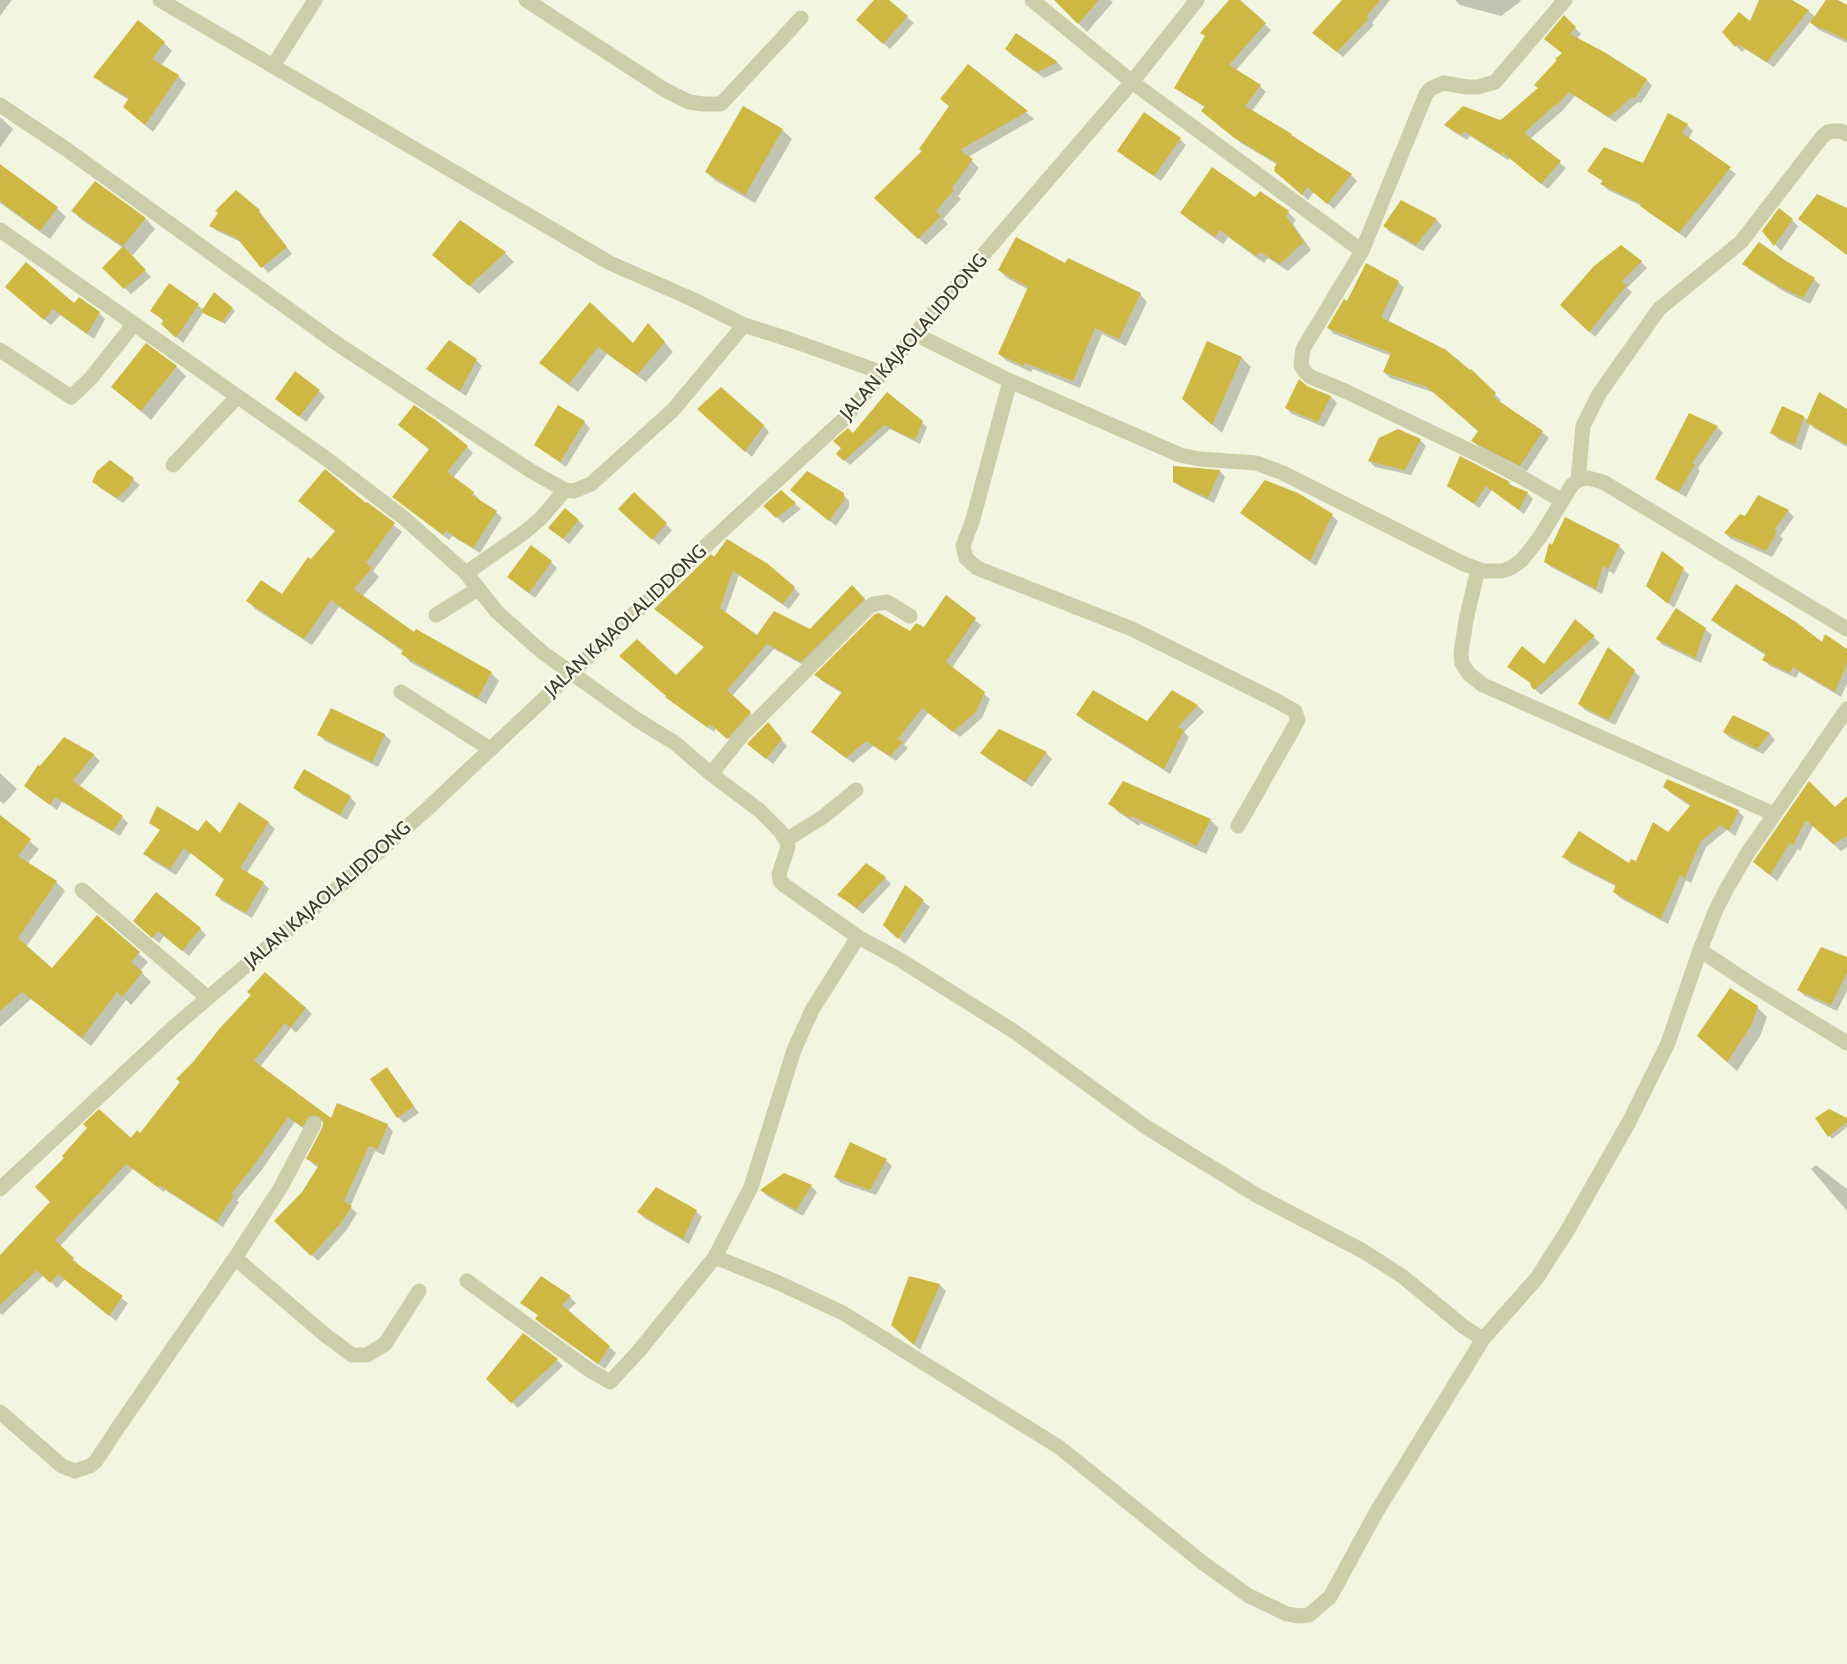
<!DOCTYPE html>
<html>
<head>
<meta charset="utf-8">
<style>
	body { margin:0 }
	canvas { display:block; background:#f2f5df }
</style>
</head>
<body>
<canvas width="1847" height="1664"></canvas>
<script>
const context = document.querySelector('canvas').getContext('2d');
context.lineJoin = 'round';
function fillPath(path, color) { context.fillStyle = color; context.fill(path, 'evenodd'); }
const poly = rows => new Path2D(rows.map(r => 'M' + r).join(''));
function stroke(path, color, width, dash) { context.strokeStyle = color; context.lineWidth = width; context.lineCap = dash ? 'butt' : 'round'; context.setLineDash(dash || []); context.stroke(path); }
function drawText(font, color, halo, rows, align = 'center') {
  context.font = font + ' Cabin,sans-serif'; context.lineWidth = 5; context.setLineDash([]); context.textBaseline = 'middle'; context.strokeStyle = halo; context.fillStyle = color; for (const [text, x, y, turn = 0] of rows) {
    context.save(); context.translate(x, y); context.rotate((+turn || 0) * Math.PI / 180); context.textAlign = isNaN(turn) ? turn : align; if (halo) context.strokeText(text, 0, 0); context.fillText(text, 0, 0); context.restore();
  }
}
const shadow = poly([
	[0,0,12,0,0,16],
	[875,0,887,0,914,23,890,49,864,26],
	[1055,0,1110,0,1113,2,1087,32],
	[1230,0,1238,0,1271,30,1236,70,1260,86,1266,92,1252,111,1291,135,1296,140,1351,175,1357,181,1334,209,1314,192,1308,200,1282,177,1278,165,1241,143,1209,117,1206,108,1182,93,1175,87],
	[1346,0,1390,0,1372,23,1374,25,1343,57,1314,33],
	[1455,0,1520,0,1521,1,1501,16,1460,5],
	[1760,0,1789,0,1809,11,1815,17,1828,0,1836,0,1847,7,1847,43,1819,30,1810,22,1774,67,1745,49,1742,52,1736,46,1751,23],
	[1564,17,1581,34,1577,39,1604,53,1647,80,1652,86,1641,103,1638,102,1615,122,1575,96,1563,110,1530,139,1566,168,1548,189,1510,158,1508,160,1470,136,1467,140,1451,130,1445,125,1500,121,1540,89,1563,54,1545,39],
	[1016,35,1058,63,1063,69,1044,78,1012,55,1006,49],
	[164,43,172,51,161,66,178,76,186,84,153,132,133,115,129,100,103,84,95,76],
	[969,65,1034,119,968,157,979,168,958,196,961,199,943,219,948,224,926,245,883,205,923,151,950,107],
	[0,117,13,129,0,148],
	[1687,125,1693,131,1688,139,1736,174,1686,238,1648,212,1642,206,1608,190,1602,184,1604,182,1589,171,1644,164],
	[782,130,792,139,755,203,716,181,706,172],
	[1180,139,1186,145,1161,181,1125,157,1119,151],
	[0,166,57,208,66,217,50,239,0,203],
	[95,183,146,219,155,229,133,255,128,253,151,277,131,294,104,268,123,248,82,220,73,211],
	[1260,193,1288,212,1296,220,1293,224,1311,250,1288,271,1268,258,1264,263,1228,237,1223,244,1189,220,1182,213,1255,199],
	[1402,202,1437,220,1442,226,1423,251,1390,232,1384,226],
	[1847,210,1847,255,1800,219],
	[259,211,292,254,268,273,243,243,217,231,211,226],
	[1792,220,1798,226,1781,251,1764,231],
	[505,253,514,262,479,294,434,255],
	[1641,262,1647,268,1627,288,1632,292,1595,337,1562,305],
	[1785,262,1814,279,1820,285,1810,304,1785,292,1750,270,1744,264],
	[1066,265,1140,294,1147,302,1126,346,1102,334,1080,388,1033,369,1031,372,1007,361,999,354,1029,290,1007,278,999,270],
	[1398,282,1404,288,1388,322,1471,372,1471,371,1501,400,1499,402,1542,432,1549,438,1527,471,1479,447,1473,441,1480,432,1435,393,1390,378,1384,372,1391,356,1334,334,1328,328,1347,303],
	[169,285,204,310,215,294,235,311,225,324,203,313,183,343,163,324,165,322,151,311],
	[13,293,75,304,99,313,105,319,94,339,60,315,51,325],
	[590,304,633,345,657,333,673,352,646,382,607,354,578,392,549,371,541,363],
	[1207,343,1242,358,1251,367,1222,433,1193,408],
	[146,345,177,367,186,376,151,420,112,387],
	[476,360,482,366,466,396,434,375,428,369],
	[1307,387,1331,397,1337,403,1324,427,1292,414,1286,408],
	[319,391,325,397,306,422,276,399],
	[887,394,927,427,920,444,890,429,850,465,838,454],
	[1847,410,1847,447,1814,428,1810,424,1801,450,1778,439,1771,433,1804,417,1808,421],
	[705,415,763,425,769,432,752,457],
	[584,422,590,428,566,467,535,445],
	[1717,427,1723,433,1698,468,1700,471,1686,497,1663,484,1657,478],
	[406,430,467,447,473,453,453,478,473,493,479,499,478,500,496,512,502,518,480,553,452,536,449,540,394,497,430,450],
	[1420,440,1426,446,1411,475,1375,467,1369,461],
	[110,461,140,485,123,503,100,488,94,482],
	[1174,467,1220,471,1225,477,1214,503,1181,487,1174,481],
	[1509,483,1515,488,1528,494,1533,499,1524,514,1492,490,1479,508,1448,485],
	[634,494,672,530,659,545,626,515],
	[843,494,849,501,849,507,836,526,798,496],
	[367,503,402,532,373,571,379,577,362,597,414,634,491,673,499,681,486,704,410,662,403,654,404,652,339,607,312,645,255,609,248,601,282,596,312,561],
	[795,504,801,509,783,523,771,512],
	[1788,511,1794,517,1780,536,1783,539,1772,557,1731,539,1725,533,1746,518],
	[1241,512,1332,515,1338,521,1316,566,1247,518],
	[578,520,584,526,569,544,550,528],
	[1619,546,1625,552,1614,574,1609,571,1602,594,1551,567,1545,561,1553,547],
	[711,556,794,588,800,594,789,609,739,575,725,614,757,637,811,631,852,587,870,605,807,667,774,649,732,696,756,719,734,743,716,728,714,732,667,697,677,677,705,648,655,609],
	[551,562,557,568,535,598,515,583],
	[1683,569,1689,575,1674,608,1652,589],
	[946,597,981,625,952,668,990,699,982,718,960,737,928,713,904,745,908,748,896,761,873,746,853,763,819,738,843,694,822,681,816,675,910,633,924,629],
	[1713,620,1847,650,1847,683,1841,697,1799,672,1796,678,1770,666,1764,660,1767,656,1719,626],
	[1576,621,1600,643,1541,695,1531,685,1532,684,1509,667,1544,666],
	[1705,629,1712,635,1701,663,1663,645,1657,639],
	[1634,671,1640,677,1615,725,1585,710,1579,704],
	[1172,691,1198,706,1204,712,1184,732,1189,737,1170,774,1084,721,1078,715,1147,723],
	[331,709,385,735,391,741,378,767,325,741,319,735],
	[1733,717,1770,734,1775,740,1763,754,1730,738,1724,732],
	[768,724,787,746,773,764,748,744],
	[999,731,1046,753,1052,759,1032,787,988,759,982,753],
	[65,739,94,755,100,761,79,787,122,817,128,823,120,836,62,802,57,810,32,792,40,768],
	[0,773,17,789,4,804,0,801],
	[1809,783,1835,808,1847,809,1847,847,1841,851,1813,826,1800,851,1798,849,1777,881,1762,869],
	[1664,787,1738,811,1744,817,1735,836,1727,830,1706,847,1691,883,1686,880,1668,924,1620,898,1614,892,1617,887,1570,863,1564,857,1629,864,1636,863,1668,834,1691,807,1671,793],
	[295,788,350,797,356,803,347,820,301,794],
	[1110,803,1210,820,1219,828,1206,854,1140,823,1139,826,1118,812],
	[240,804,269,823,275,829,246,874,263,883,269,889,252,918,222,901,216,895,225,880,191,853,176,875,151,860,145,854,161,831,151,823,220,835],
	[4,820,39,849,28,863,56,882,65,891,26,947,52,969,97,917,148,962,140,971,151,982,131,1005,126,1000,91,1046,31,999,0,1027,0,825],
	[885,878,891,884,863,914,839,895],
	[905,887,930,907,905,944,885,925],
	[140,927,200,929,206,935,189,956,164,936,159,943],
	[1847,959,1847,991,1837,1011,1805,996,1799,990],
	[1757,1007,1767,1017,1760,1036,1737,1071,1698,1036],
	[306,1008,312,1014,296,1033,291,1028,260,1067,331,1120,387,1125,393,1131,384,1155,375,1151,350,1207,357,1213,346,1231,318,1261,276,1221,302,1193,319,1168,314,1165,308,1159,323,1129,324,1121,316,1122,308,1132,295,1122,261,1171,237,1200,239,1202,223,1227,165,1190,164,1192,133,1169,60,1246,79,1265,78,1266,128,1303,116,1321,65,1279,57,1288,44,1275,2,1315,0,1313,0,1257,131,1140,140,1134,181,1082],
	[387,1069,419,1113,404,1123,398,1117],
	[1817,1118,1847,1119,1847,1127,1832,1139],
	[886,1160,892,1166,876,1195,841,1183,835,1177],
	[1816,1165,1847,1189,1847,1211,1811,1169],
	[811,1186,817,1192,803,1216,767,1196,762,1191],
	[696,1211,702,1217,689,1244,644,1218,638,1212],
	[910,1277,940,1285,946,1291,920,1350,899,1331],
	[570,1297,576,1303,568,1311,616,1353,605,1369,543,1325,537,1319,539,1316,522,1303],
	[557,1360,563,1366,518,1408,488,1379]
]);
const building = poly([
	[874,0,889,0,908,16,883,44,856,20],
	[1054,0,1099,0,1078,24],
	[1229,0,1240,0,1266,23,1229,65,1261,85,1245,106,1292,134,1291,135,1352,174,1327,204,1307,187,1302,195,1274,171,1275,169,1274,168,1277,163,1233,137,1201,111,1205,106,1174,88,1205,36,1200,33],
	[1342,0,1380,0,1366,17,1369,18,1337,52,1312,33],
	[1759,0,1792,0,1809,10,1767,62,1738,44,1735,47,1722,32,1739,12,1750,21],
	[1826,0,1838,0,1847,5,1847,40,1810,23],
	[1564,15,1576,27,1570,34,1604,52,1647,79,1635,98,1632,97,1609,117,1569,92,1557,105,1556,104,1524,133,1561,161,1541,184,1503,153,1502,155,1464,131,1461,135,1444,125,1463,106,1500,120,1502,119,1538,88,1534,85,1557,60,1555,59,1562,53,1544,39],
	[138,20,165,42,152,59,179,75,145,125,123,107,129,98,93,77],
	[1016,33,1058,62,1037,72,1005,49],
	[968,64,1028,111,960,150,973,159,952,188,954,190,936,211,941,216,918,239,874,198,922,151,919,149,949,106,940,99],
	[743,106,783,129,745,195,705,172],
	[1144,112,1181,138,1154,176,1117,151],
	[1668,113,1688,124,1682,133,1731,167,1679,233,1640,206,1642,204,1600,184,1603,181,1587,171,1604,147,1643,163],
	[0,164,58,207,40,231,0,201],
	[1212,167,1255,197,1260,191,1289,211,1286,216,1304,242,1280,264,1260,252,1256,256,1220,230,1215,237,1180,213],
	[95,181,146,218,123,246,71,211],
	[236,190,260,210,259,212,287,247,261,268,237,238,209,226,218,213,215,211],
	[1817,194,1847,208,1847,255,1798,219],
	[1401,200,1437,219,1416,245,1383,226],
	[1779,208,1793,219,1774,246,1762,231],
	[460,220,506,252,469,286,432,255],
	[1016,237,1065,263,1068,258,1141,293,1119,339,1095,328,1073,381,1025,363,1024,366,998,354,1028,287,998,270],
	[1759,242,1786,261,1815,278,1803,298,1778,286,1742,264],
	[1621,245,1642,261,1621,282,1627,285,1589,332,1560,305,1594,266],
	[123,246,146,270,124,289,102,268],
	[26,262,74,303,79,297,100,312,87,334,53,309,44,320,5,287],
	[1366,263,1399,281,1381,317,1446,350,1470,370,1471,369,1496,393,1493,397,1543,431,1520,466,1471,441,1478,431,1427,387,1383,372,1391,353,1327,328,1344,299,1347,301],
	[169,283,199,304,176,338,161,324,164,320,150,311],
	[214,292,233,308,222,322,201,312],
	[590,302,633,343,648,323,665,342,637,375,598,347,569,384,539,363],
	[449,340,477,359,460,391,426,369],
	[1207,341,1242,357,1212,425,1182,399],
	[146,343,177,366,141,411,111,387],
	[295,371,320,390,299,417,275,399],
	[1299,379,1307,386,1331,396,1318,422,1285,408],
	[721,387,764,425,745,452,697,409],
	[887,392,923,421,915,440,884,425,844,461,836,454,841,448,833,441,848,428,853,433],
	[1819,392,1847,409,1847,445,1806,422],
	[414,405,437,421,468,446,447,472,474,492,472,495,497,511,473,548,446,531,443,535,392,497,429,449,398,425],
	[558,405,585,421,560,462,534,445],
	[1782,406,1804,416,1795,445,1770,433],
	[1689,413,1718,426,1692,463,1695,464,1679,492,1655,479],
	[1398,429,1421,439,1405,470,1368,461,1379,438],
	[1460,456,1510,482,1508,484,1528,492,1519,510,1486,486,1474,504,1447,486],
	[110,460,134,478,129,487,117,498,92,482,97,471],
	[1173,466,1198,468,1220,470,1208,498,1173,482],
	[325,469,366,503,367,502,395,523,366,563,372,568,354,589,414,632,416,629,492,672,478,698,401,654,403,650,331,600,304,639,246,601,261,580,282,594,308,557,311,559,335,531,298,501],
	[807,471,844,493,844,500,829,521,790,490],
	[1265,480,1298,493,1333,514,1310,561,1240,513],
	[781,490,796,503,776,518,763,506],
	[634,492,667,523,652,540,618,509],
	[1758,495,1789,510,1774,530,1777,532,1766,551,1724,533,1740,514,1745,516],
	[565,508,579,520,563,539,548,528],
	[1565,517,1620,545,1608,569,1603,566,1596,589,1544,562,1549,543,1552,545],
	[727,539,768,564,795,587,783,604,733,571,720,608,757,635,774,611,810,629,852,585,865,599,801,662,767,644,727,690,751,712,727,739,710,724,708,728,665,697,666,696,619,656,637,639,676,675,704,647,654,609,711,554,714,557],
	[531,545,552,561,529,593,507,577],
	[1662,551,1684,568,1668,604,1646,586],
	[1736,584,1796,622,1822,642,1825,634,1847,649,1847,663,1835,692,1793,667,1790,673,1762,660,1766,654,1711,620],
	[946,595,976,618,946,662,985,692,976,712,953,732,922,708,898,739,903,742,890,756,866,741,846,758,811,732,842,692,814,675,875,614,879,613,910,631,916,623,924,627],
	[1676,608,1706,628,1695,658,1656,639],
	[1575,619,1595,636,1534,690,1530,685,1531,683,1507,667,1522,646,1544,664],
	[1608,647,1635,670,1609,720,1578,704],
	[1093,690,1147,721,1172,690,1198,705,1178,727,1184,730,1164,769,1076,715],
	[331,708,385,734,372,762,317,735],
	[1733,715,1770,733,1757,749,1723,732],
	[768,722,782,739,766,759,747,744],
	[999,729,1047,752,1025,782,980,753],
	[64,737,94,754,73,781,123,816,113,831,55,797,50,805,24,786,38,765,40,766],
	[304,769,351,796,340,815,293,788],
	[1667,779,1739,810,1729,831,1721,825,1701,841,1685,878,1680,875,1661,919,1613,892,1616,885,1562,857,1579,831,1629,863,1631,859,1636,861,1653,822,1668,832,1691,805,1663,787],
	[1123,781,1211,819,1197,846,1132,816,1130,818,1108,804],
	[1809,781,1835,807,1847,796,1847,836,1833,844,1806,820,1793,845,1790,843,1770,875,1753,862],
	[239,802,269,822,240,868,264,882,246,913,215,895,224,879,184,848,170,869,143,854,160,830,149,823,157,806,198,831,206,820,220,833],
	[0,815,31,839,18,856,57,881,18,938,52,968,97,915,140,952,131,962,143,972,122,997,117,992,82,1038,22,992,0,1011],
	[866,863,886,877,857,908,837,895],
	[905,885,924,900,898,939,883,925],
	[156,892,201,928,182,951,158,931,152,938,133,921],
	[1821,947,1847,957,1847,973,1831,1005,1797,990],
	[265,972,306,1008,290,1028,285,1023,254,1061,331,1118,337,1103,388,1124,378,1149,369,1146,344,1201,352,1206,340,1224,311,1256,274,1221,302,1192,319,1165,306,1159,322,1128,323,1123,322,1119,318,1116,309,1116,302,1127,288,1117,255,1164,231,1194,234,1195,217,1222,159,1185,158,1187,126,1164,55,1240,74,1258,72,1260,123,1296,109,1316,58,1274,50,1283,37,1270,0,1305,0,1255,50,1202,35,1187,64,1158,62,1156,87,1128,83,1124,99,1109,131,1138,137,1130,140,1133,180,1082,176,1079,193,1062,220,1028,251,995,247,992],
	[1730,988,1758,1006,1751,1026,1727,1062,1697,1036],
	[387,1067,414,1106,397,1118,370,1079],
	[1829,1109,1847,1118,1847,1122,1828,1137,1815,1118],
	[850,1142,887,1159,870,1190,834,1177],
	[784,1173,812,1185,796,1210,760,1190],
	[656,1187,697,1210,683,1239,637,1212],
	[541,1276,571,1296,562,1305,610,1346,598,1364,535,1319,538,1315,520,1303],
	[909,1276,940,1284,914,1345,891,1325],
	[523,1333,558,1359,511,1403,486,1379]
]);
const minor = poly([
	[160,0,610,263,692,299,744,325,788,339,883,373],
	[526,0,665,90,689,102,703,104,721,104,801,18],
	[1032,0,1132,82,1362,251],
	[1565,0,1495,82,1478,87,1467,87,1443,83,1430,89,1426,94,1362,251,1303,349,1301,365,1306,373,1311,377,1345,391,1483,457,1523,478,1562,501,1572,485,1578,480,1588,478,1603,482,1847,629],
	[273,66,315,0],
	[0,105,66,149,336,343,531,471,565,490,574,491,591,484,673,410,744,325],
	[0,230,324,457,404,518,466,573,497,612,542,652,636,719,675,743,711,774,743,734,869,607,874,604,887,602,910,616],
	[915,334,1010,381,1180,455,1199,459,1256,463,1283,473,1464,564,1484,571,1502,571,1511,568,1522,560,1540,537,1562,501],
	[0,350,71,397,91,378,134,324],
	[1010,381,973,519,963,546,966,558,977,568,1132,629,1275,700,1295,711,1298,720,1238,826],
	[173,465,237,397],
	[1578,480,1583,426,1599,394,1659,309,1741,242,1822,137,1828,132,1835,131,1841,131,1847,134],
	[1478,569,1466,620,1461,653,1462,663,1469,674,1483,685,1774,814],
	[466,573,525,532,542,517,565,490],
	[436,615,478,589],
	[401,692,490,749],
	[711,774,759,810,780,831,786,840,788,847,779,874,780,881,784,885,858,937,897,958,1015,1032,1146,1127,1258,1196,1363,1251,1402,1276,1464,1327,1483,1339,1537,1278,1567,1231,1629,1122,1668,1043,1700,950,1715,912,1726,890,1747,854,1847,709],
	[786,840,823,817,856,790],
	[82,890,208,998],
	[1700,950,1754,986,1847,1043],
	[0,1189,175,1026,355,873,426,810,709,543,844,419,915,334,1132,82,1197,0],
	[715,1257,779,1283,843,1313,1059,1447,1203,1563,1249,1596,1287,1614,1299,1616,1309,1615,1330,1597,1377,1511,1483,1339],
	[235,1258,281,1187,314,1124],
	[467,1281,588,1369,610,1382,638,1352,715,1257,751,1187,794,1050,812,1010,858,937],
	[0,1412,62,1466,75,1471,90,1466,96,1461,119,1426,235,1258,324,1334,352,1355,367,1355,385,1344,419,1291]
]);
const streetNames = [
	["JALAN KAJAOLALIDDONG",914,337,-49],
	["JALAN KAJAOLALIDDONG",626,621,-43],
	["JALAN KAJAOLALIDDONG",328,895,-41]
];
fillPath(shadow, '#0003');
fillPath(building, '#ceb843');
stroke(minor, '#cccea9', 15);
drawText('19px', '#3b3929', '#f9fbec', streetNames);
</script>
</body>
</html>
